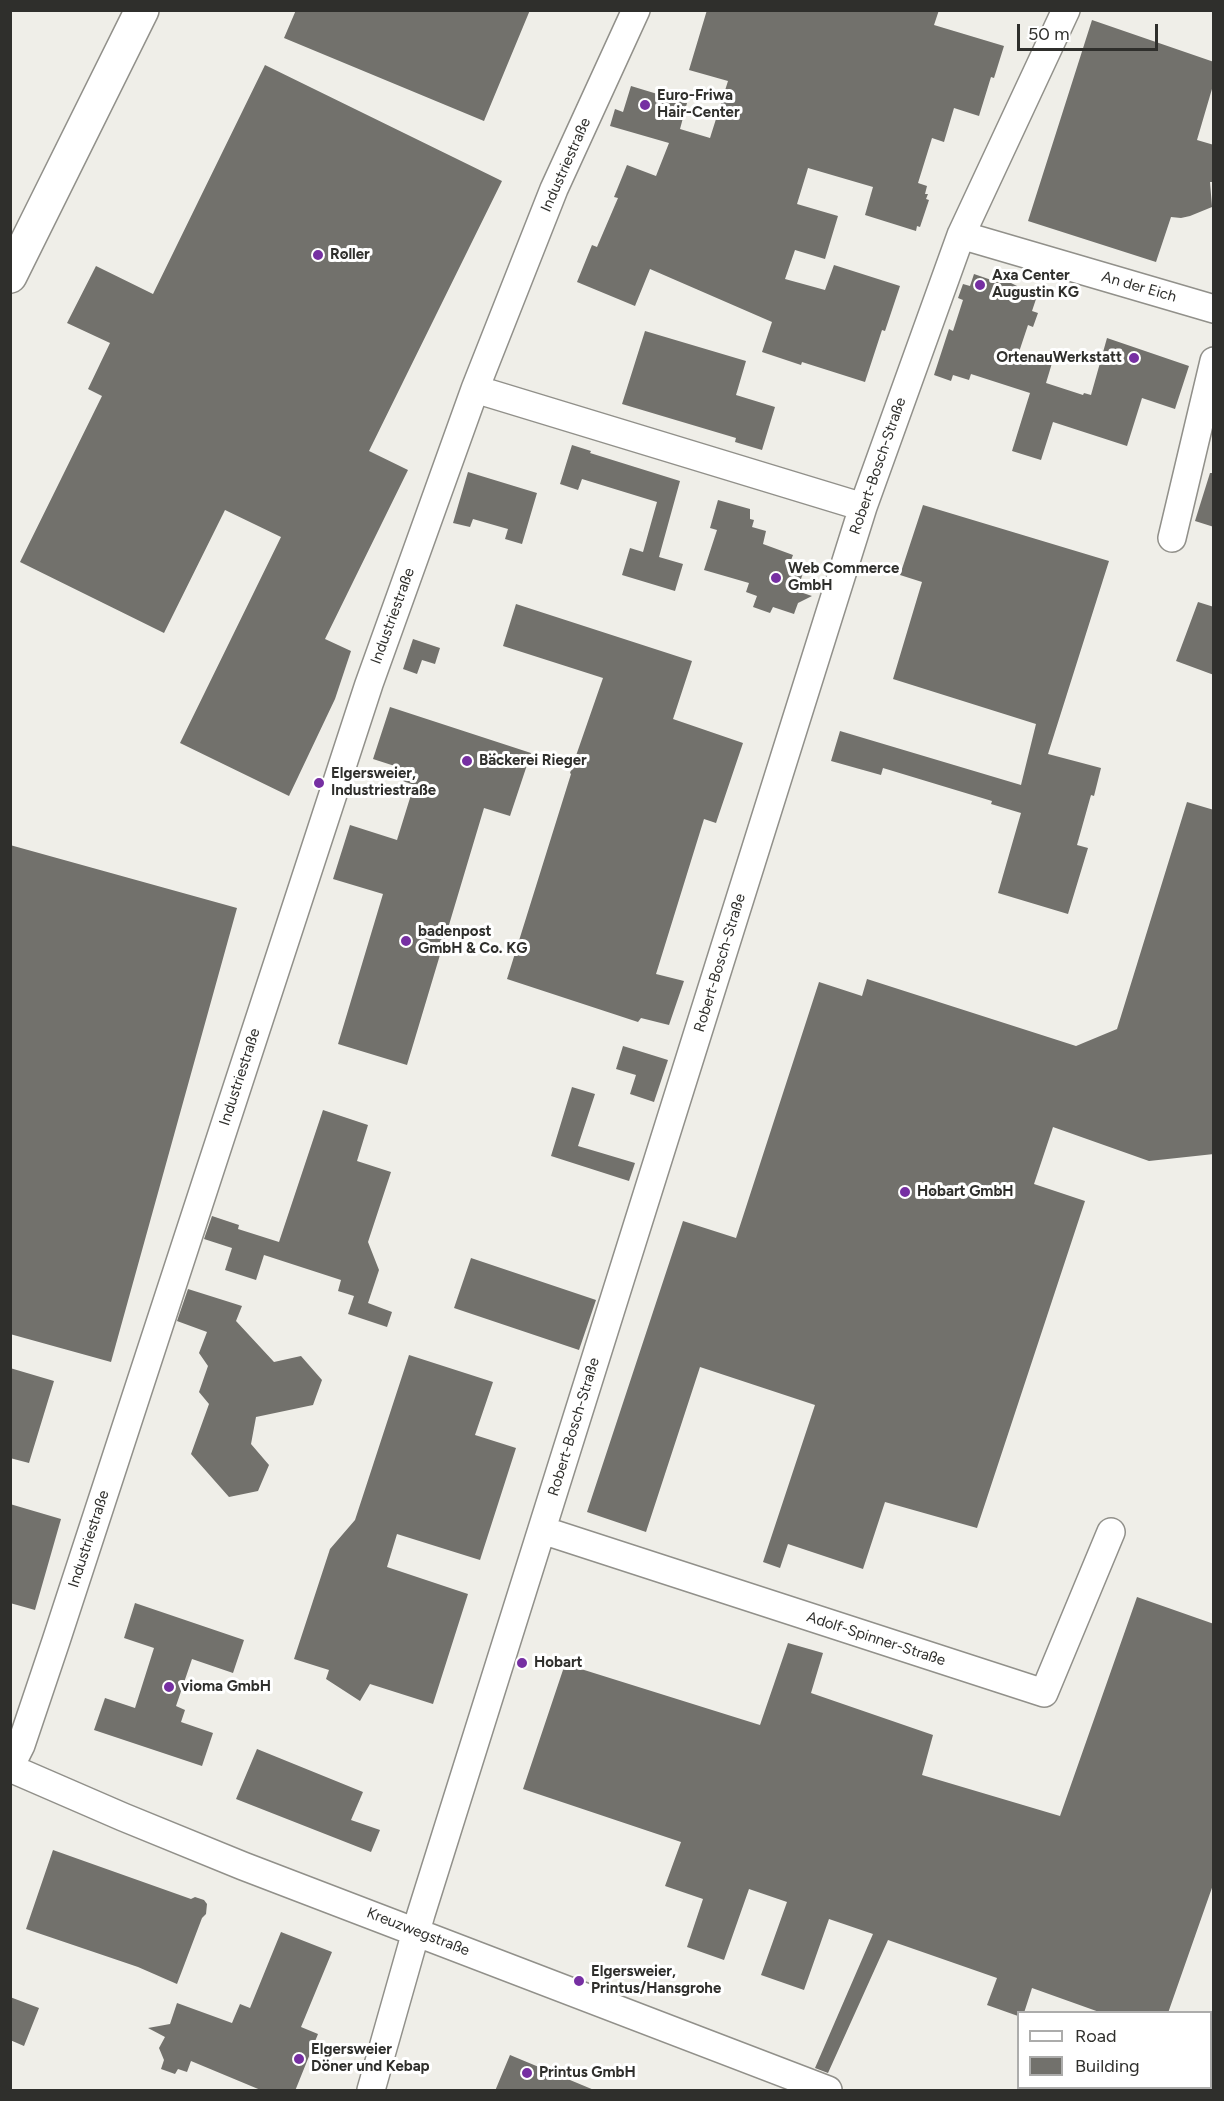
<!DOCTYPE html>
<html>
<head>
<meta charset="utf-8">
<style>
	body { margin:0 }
	#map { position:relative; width:1224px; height:2101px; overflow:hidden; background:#efeee8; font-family:Figtree,sans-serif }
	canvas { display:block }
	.frame { position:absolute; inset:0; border:12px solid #2f2f2c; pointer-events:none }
	.legend { position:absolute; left:1017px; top:2011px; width:195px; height:78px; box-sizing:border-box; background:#fff; border:2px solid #acacab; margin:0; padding:8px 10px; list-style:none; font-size:18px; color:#2f2f2c }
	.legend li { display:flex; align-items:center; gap:12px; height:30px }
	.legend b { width:30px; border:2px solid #acacab }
	.scale { position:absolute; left:1017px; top:24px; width:141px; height:27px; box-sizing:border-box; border:3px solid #2f2f2c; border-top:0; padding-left:8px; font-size:18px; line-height:21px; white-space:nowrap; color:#2f2f2c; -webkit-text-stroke:4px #fff; paint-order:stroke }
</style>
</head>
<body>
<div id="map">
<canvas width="1224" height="2101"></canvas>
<div class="frame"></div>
<ul class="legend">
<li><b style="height:8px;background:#fff"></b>Road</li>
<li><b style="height:16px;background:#72716c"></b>Building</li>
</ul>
<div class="scale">50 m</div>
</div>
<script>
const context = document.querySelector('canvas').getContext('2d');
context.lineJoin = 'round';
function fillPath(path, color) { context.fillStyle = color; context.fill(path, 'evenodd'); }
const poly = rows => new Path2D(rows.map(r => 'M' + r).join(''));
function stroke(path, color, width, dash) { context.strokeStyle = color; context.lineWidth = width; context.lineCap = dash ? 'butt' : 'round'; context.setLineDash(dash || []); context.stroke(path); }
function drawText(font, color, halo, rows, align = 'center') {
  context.font = font + ' Figtree,sans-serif'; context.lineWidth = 6; context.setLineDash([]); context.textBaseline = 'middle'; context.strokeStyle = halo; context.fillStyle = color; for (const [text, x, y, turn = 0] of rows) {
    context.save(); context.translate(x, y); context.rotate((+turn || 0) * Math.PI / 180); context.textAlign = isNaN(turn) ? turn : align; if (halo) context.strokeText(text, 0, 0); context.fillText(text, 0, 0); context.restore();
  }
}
const building = poly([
	[296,10,530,10,484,121,284,38],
	[707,10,939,10,934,25,1004,46,994,78,991,77,979,116,954,108,944,142,932,138,918,183,927,186,925,194,928,194,926,199,929,200,920,227,917,226,916,231,865,215,873,187,808,168,797,204,838,216,825,259,795,250,785,279,825,290,834,265,900,286,885,331,882,330,865,382,802,362,801,365,762,352,772,322,650,269,635,306,577,282,592,245,597,247,618,198,614,197,627,165,656,176,669,143,610,126,615,109,623,112,631,86,687,103,680,129,710,138,728,81,689,70],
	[1092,20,1214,62,1214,82,1197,140,1214,145,1214,182,1210,182,1212,207,1190,216,1181,218,1171,217,1156,262,1028,221],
	[265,65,502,181,369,451,408,470,325,639,351,651,335,699,289,796,180,743,281,537,225,510,164,633,20,562,102,396,88,389,110,343,67,323,96,266,153,294],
	[974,274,1000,283,1011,283,1037,296,1032,311,1038,313,1033,327,1028,325,1019,352,1052,363,1046,383,1083,395,1084,393,1091,395,1107,338,1189,366,1175,409,1142,398,1127,446,1053,422,1041,460,1012,451,1030,393,971,374,969,380,953,375,951,381,934,375,949,329,953,331,963,300,958,298,963,284,970,286],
	[645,331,746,361,736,395,775,407,762,450,735,442,736,438,622,404],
	[572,445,591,451,590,453,680,481,659,557,683,564,675,591,622,575,630,548,643,552,657,502,582,479,578,490,560,484],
	[468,472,537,493,522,544,505,539,508,529,473,519,470,527,453,523],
	[1210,473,1214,473,1214,527,1195,521],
	[718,500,750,509,750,519,754,520,752,527,766,531,763,544,793,555,788,568,803,573,797,591,812,596,798,603,794,614,773,607,770,613,753,607,757,596,746,592,749,583,704,570,717,530,710,528],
	[923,505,1109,561,1048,754,1101,768,1094,796,1091,795,1077,845,1088,848,1068,914,998,893,1021,813,991,804,992,801,883,768,881,775,831,761,840,731,1021,785,1036,724,893,679,922,582,900,575],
	[1198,602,1214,607,1214,675,1176,661],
	[516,604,692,661,673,719,743,743,716,823,704,819,656,974,684,981,669,1025,641,1018,638,1022,507,979,571,774,570,773,603,678,503,646],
	[413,639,440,648,435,664,422,660,417,674,403,669],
	[390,707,531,753,510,816,484,808,407,1065,338,1044,383,894,333,879,350,825,397,840,414,785,400,780,404,769,373,759],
	[1187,802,1214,810,1214,1154,1149,1161,1053,1127,1034,1184,1085,1201,977,1528,885,1502,863,1569,788,1544,780,1568,763,1562,815,1405,700,1367,646,1532,587,1512,683,1221,736,1238,819,982,862,996,867,979,1076,1046,1117,1029],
	[10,845,237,908,111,1362,10,1334],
	[623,1046,668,1060,654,1102,630,1094,636,1075,616,1069],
	[572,1087,595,1094,578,1146,635,1163,629,1181,551,1156],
	[323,1110,368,1125,357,1161,391,1172,368,1242,379,1270,368,1303,392,1312,387,1327,348,1314,354,1296,338,1291,341,1280,264,1255,256,1280,225,1270,232,1248,204,1239,212,1216,239,1225,238,1229,279,1242],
	[471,1258,596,1300,579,1350,454,1308],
	[188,1289,242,1306,236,1321,274,1362,301,1356,322,1380,313,1405,256,1417,251,1444,269,1465,258,1491,229,1497,191,1454,209,1404,199,1392,208,1366,199,1353,207,1332,177,1321],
	[409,1355,493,1382,475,1435,516,1448,480,1560,397,1534,387,1567,468,1594,433,1704,370,1684,360,1701,326,1679,329,1670,294,1659,330,1549,355,1520],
	[10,1368,54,1381,29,1463,10,1458],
	[10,1504,61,1519,35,1610,10,1603],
	[1137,1597,1214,1624,1214,1882,1168,2013,1102,2013,1032,1988,1024,2013,1018,2013,1018,2016,987,2005,997,1978,888,1940,828,2073,815,2068,873,1934,829,1919,804,1990,761,1975,787,1902,749,1889,724,1960,687,1947,703,1899,665,1886,681,1842,523,1789,565,1664,760,1725,788,1643,823,1653,811,1693,933,1735,922,1775,1060,1816],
	[135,1603,244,1640,233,1673,192,1659,176,1706,185,1710,181,1722,213,1733,202,1766,94,1730,105,1698,135,1708,154,1648,124,1638],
	[257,1749,363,1792,351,1820,380,1830,371,1852,236,1799],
	[53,1850,191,1899,195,1897,204,1900,207,1904,206,1914,202,1918,177,1984,138,1967,26,1929],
	[281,1932,332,1952,301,2027,318,2034,295,2091,263,2091,191,2061,187,2072,178,2069,175,2074,161,2069,164,2060,159,2048,165,2037,148,2028,170,2024,177,2003,232,2023,240,2004,250,2008],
	[10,1997,39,2008,24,2046,10,2040],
	[510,2055,594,2090,594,2091,495,2091]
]);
const minor = poly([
	[961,235,1214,309],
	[475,389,863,507],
	[1172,538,1214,361],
	[542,1530,1044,1693,1111,1532],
	[10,1767,21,1745,56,1641,369,684,475,389,554,189,636,10],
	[10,1768,123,1817,243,1866,828,2090],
	[371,2090,421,1914,863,507,961,235,1066,10]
]);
const major = poly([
	[10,276,142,10]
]);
const markers = [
	[645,105,6,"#762fa2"],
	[318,255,6,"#762fa2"],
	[980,285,6,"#762fa2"],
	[1134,358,6,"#762fa2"],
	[776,578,6,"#762fa2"],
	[467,761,6,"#762fa2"],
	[319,783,6,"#762fa2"],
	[406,941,6,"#762fa2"],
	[905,1192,6,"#762fa2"],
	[522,1663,6,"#762fa2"],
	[169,1687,6,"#762fa2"],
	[579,1981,6,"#762fa2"],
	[299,2059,6,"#762fa2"],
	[527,2073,6,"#762fa2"]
];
const poiNames = [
	["Euro-Friwa",657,96],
	["Hair-Center",657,113],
	["Roller",330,255],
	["Axa Center",992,276],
	["Augustin KG",992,293],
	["OrtenauWerkstatt",1122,358,"right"],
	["Web Commerce",788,569],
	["GmbH",788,586],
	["Bäckerei Rieger",479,761],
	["Elgersweier,",331,774],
	["Industriestraße",331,791],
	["badenpost",418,932],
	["GmbH & Co. KG",418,949],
	["Hobart GmbH",917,1192],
	["Hobart",534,1663],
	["vioma GmbH",181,1687],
	["Elgersweier,",591,1972],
	["Printus/Hansgrohe",591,1989],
	["Elgersweier",311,2050],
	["Döner und Kebap",311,2067],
	["Printus GmbH",539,2073]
];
const streetNames = [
	["Industriestraße",566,165,-66],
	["An der Eich",1139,287,16],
	["Robert-Bosch-Straße",878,466,-71],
	["Industriestraße",393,616,-70],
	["Robert-Bosch-Straße",720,963,-73],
	["Industriestraße",240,1077,-72],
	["Robert-Bosch-Straße",574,1427,-73],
	["Industriestraße",89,1539,-72],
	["Adolf-Spinner-Straße",876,1639,18],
	["Kreuzwegstraße",418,1932,21]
];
fillPath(building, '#72716c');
stroke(minor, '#91908a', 30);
stroke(major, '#91908a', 36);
stroke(minor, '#fff', 27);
stroke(major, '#fff', 33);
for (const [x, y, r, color] of markers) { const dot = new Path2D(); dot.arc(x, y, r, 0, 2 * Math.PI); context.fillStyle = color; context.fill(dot); stroke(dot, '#fff', 2); }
drawText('bold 15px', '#2f2f2c', '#fff', poiNames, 'left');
drawText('15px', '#2f2f2c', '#fff', streetNames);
</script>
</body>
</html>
